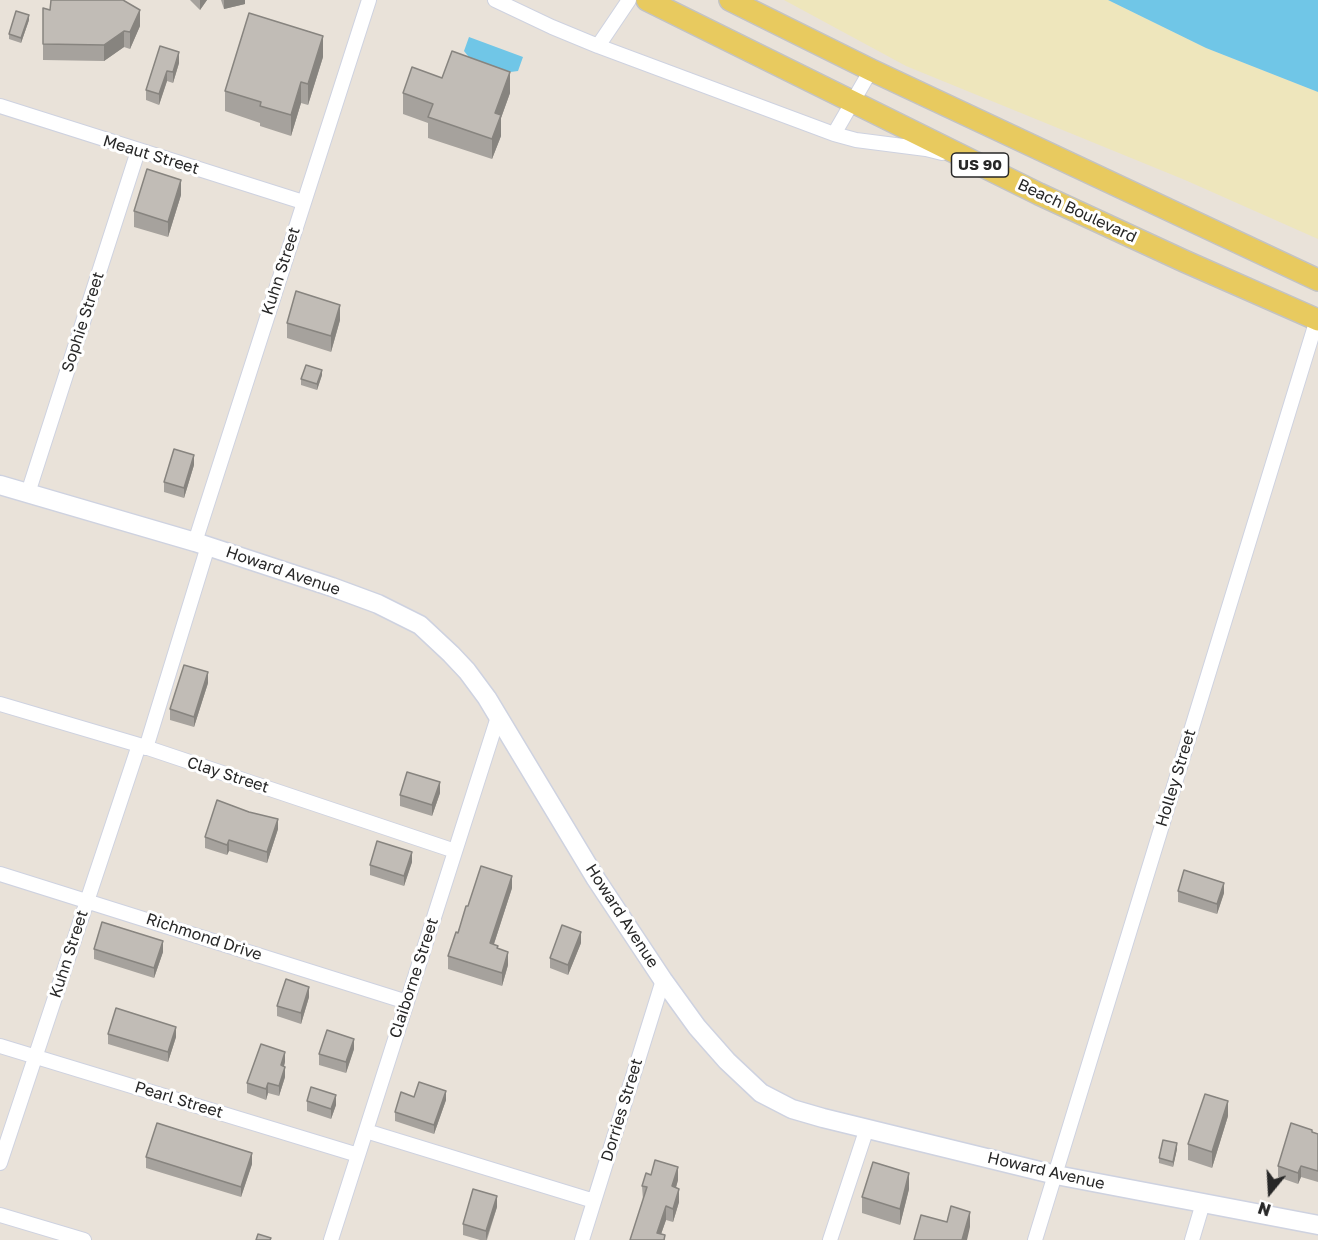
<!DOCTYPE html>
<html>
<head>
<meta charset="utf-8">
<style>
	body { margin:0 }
	#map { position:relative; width:1318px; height:1240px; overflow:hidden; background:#e9e2d9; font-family:"Golos Text",sans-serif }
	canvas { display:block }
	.north { position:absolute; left:1240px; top:1162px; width:60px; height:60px; -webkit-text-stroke:4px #fff; paint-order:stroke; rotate:198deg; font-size:16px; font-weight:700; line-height:24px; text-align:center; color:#272727 }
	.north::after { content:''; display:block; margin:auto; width:21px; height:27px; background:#272727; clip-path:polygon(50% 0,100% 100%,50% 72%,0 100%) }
</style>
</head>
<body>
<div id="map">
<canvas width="1318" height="1240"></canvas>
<div class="north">N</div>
</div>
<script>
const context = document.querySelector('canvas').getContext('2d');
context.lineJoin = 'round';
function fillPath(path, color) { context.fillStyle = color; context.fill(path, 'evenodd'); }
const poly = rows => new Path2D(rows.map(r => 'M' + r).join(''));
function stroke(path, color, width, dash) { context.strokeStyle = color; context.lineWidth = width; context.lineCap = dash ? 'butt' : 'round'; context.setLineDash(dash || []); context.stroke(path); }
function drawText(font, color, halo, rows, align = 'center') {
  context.font = font + ' "Golos Text",sans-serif'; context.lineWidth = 6; context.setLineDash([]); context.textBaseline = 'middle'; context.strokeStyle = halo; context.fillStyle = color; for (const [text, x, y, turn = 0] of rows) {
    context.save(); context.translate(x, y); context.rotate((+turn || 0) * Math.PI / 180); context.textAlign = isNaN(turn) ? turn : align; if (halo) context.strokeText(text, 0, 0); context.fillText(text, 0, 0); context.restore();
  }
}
const sand = poly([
	[784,0,1108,0,1206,48,1318,92,1318,239,1185,180,906,66]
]);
const water = poly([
	[1108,0,1318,0,1318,92,1206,48],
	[469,37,523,57,518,71,503,73,472,61,464,51]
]);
const street = poly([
	[495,0,552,27,598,46,834,134,856,140,926,149,942,153],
	[598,46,629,0],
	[0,106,303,202],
	[834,134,871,70],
	[28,493,138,151],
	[195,542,369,0],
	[0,704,139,745,455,851],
	[146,748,208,546],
	[0,874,407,1002],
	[0,1046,358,1155],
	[366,1131,594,1201],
	[0,1163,139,745],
	[0,1215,84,1240],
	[331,1240,498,717],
	[582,1240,663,980],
	[830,1240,867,1128],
	[1035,1240,1318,316],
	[1192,1240,1203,1203]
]);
const secondary = poly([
	[0,485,195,542,332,587,378,604,420,625,451,654,467,671,487,698,596,879,663,980,697,1027,727,1061,761,1093,792,1109,823,1118,1056,1175,1318,1225]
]);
const primary = poly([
	[647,0,1039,194,1184,261,1318,320],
	[730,0,871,70,1318,280]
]);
const wall = poly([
	[190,0,207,0,200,10],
	[221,0,245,0,245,4,224,9],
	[58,1,125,1,140,26,130,49,124,47,104,61,43,60,43,8,50,10],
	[29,20,21,43,9,39,9,34],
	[160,46,179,63,173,83,167,81,159,105,146,100,146,90],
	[323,57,308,105,301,103,291,136,260,126,260,123,225,111,225,91],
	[442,78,510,93,501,118,501,136,492,159,428,138,428,123,403,114,403,93],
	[181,195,168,237,134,227,134,211],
	[340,320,331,352,287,338,287,323],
	[322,375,317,390,301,385,301,379],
	[194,465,184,498,164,492,164,482],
	[208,683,194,727,170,720,170,709],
	[440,793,432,816,400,806,400,795],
	[249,812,278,829,267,863,229,851,227,855,205,848,205,837],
	[412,862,404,886,370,875,370,865],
	[512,888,494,944,498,949,508,965,502,986,448,969,448,956,468,906],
	[1178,891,1224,893,1217,914,1178,902],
	[581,943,568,975,550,968,550,958],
	[94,949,163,952,154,978,94,959],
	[309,997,301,1024,277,1016,277,1006],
	[108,1034,176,1037,168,1062,108,1044],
	[354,1049,346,1073,319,1065,319,1054],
	[285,1062,284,1066,285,1077,279,1096,268,1093,266,1100,247,1093,247,1083],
	[414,1097,446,1100,434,1134,395,1121,395,1112],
	[307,1101,336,1105,331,1119,307,1111],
	[1228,1116,1212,1168,1188,1160,1188,1144],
	[1312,1132,1318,1134,1318,1182,1301,1177,1298,1184,1278,1177,1278,1166],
	[1177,1149,1173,1167,1159,1163,1159,1158],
	[146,1157,252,1164,241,1197,146,1168],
	[678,1180,676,1188,679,1202,673,1222,666,1220,661,1234,665,1240,630,1240,643,1200,642,1186],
	[909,1189,900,1225,862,1213,862,1197],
	[497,1207,487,1240,480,1240,463,1235,463,1224]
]);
const shadedWall = poly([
	[200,0,207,0,200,10],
	[224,0,245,0,245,4,224,9],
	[140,10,140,26,130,49,130,32],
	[29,15,29,20,21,43,21,38],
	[124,31,124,47,104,61,104,45],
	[323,36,323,57,308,105,308,84],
	[179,52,179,63,173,83,173,72],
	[167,71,167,81,159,105,159,94],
	[510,72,510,93,501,118,501,136,492,159,492,139,495,113],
	[301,82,301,103,291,136,291,115],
	[181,180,181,195,168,237,168,222],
	[340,305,340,320,331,352,331,336],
	[322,370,322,375,317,390,317,384],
	[194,455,194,465,184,498,184,488],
	[208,672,208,683,194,727,194,717],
	[440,782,440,793,432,816,432,805],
	[278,819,278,829,267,863,267,852],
	[229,840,229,851,227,855,227,845],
	[412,852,412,862,404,886,404,876],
	[512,876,512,888,490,956,490,943],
	[1224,883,1224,893,1217,914,1217,904],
	[581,932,581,943,568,975,568,965],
	[163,941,163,952,154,978,154,968],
	[508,952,508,965,502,986,502,973],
	[309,987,309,997,301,1024,301,1013],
	[176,1027,176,1037,168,1062,168,1052],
	[354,1039,354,1049,346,1073,346,1062],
	[285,1052,285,1062,281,1076,281,1065],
	[285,1067,285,1077,279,1096,279,1086],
	[268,1083,268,1093,266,1100,266,1089],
	[446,1091,446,1100,434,1134,434,1125],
	[336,1095,336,1105,331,1119,331,1109],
	[1228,1101,1228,1116,1212,1168,1212,1152],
	[1177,1143,1177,1149,1173,1167,1173,1162],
	[252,1153,252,1164,241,1197,241,1187],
	[1301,1166,1301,1177,1298,1184,1298,1173],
	[678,1167,678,1180,672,1200,672,1186],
	[909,1173,909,1189,900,1225,900,1209],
	[679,1189,679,1202,673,1222,673,1209],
	[497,1196,497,1207,486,1240,486,1231],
	[666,1206,666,1220,659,1240,657,1233],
	[970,1212,970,1227,967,1240,962,1240]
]);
const building = poly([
	[51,0,123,0,140,10,130,32,124,31,104,45,43,44,43,8,50,10,51,0],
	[16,11,29,15,21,38,9,34,16,11],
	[249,13,323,36,308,84,301,82,291,115,260,106,261,102,225,91,249,13],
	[160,46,179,52,173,72,167,71,159,94,146,90,160,46],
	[452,51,510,72,495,113,501,115,492,139,428,117,433,104,403,93,412,67,442,78,452,51],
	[147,169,181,180,168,222,134,211,147,169],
	[296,291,340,305,331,336,287,323,296,291],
	[306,365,322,370,317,384,301,379,306,365],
	[174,449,194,455,184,488,164,482,174,449],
	[184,665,208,672,194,717,170,709,184,665],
	[407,772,440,782,432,805,400,795,407,772],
	[217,800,249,812,278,819,267,852,229,840,227,845,205,837,217,800],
	[377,841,412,852,404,876,370,865,377,841],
	[481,866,512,876,490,943,498,946,497,948,508,952,502,973,448,956,456,932,458,933,466,906,468,906,481,866],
	[1184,870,1224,883,1217,904,1178,891,1184,870],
	[102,922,163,941,154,968,94,949,102,922],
	[562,925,581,932,568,965,550,958,562,925],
	[286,979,309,987,301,1013,277,1006,286,979],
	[116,1008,176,1027,168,1052,108,1034,116,1008],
	[327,1030,354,1039,346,1062,319,1054,327,1030],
	[261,1044,285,1052,281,1065,285,1067,279,1086,268,1083,266,1089,247,1083,261,1044],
	[419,1082,446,1091,434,1125,395,1112,401,1092,414,1097,419,1082],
	[311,1087,336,1095,331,1109,307,1101,311,1087],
	[1205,1094,1228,1101,1212,1152,1188,1144,1205,1094],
	[157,1123,252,1153,241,1187,146,1157,157,1123],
	[1291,1123,1312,1130,1312,1132,1318,1134,1318,1171,1301,1166,1298,1173,1278,1166,1291,1123],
	[1163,1140,1177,1143,1173,1162,1159,1158,1163,1140],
	[655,1160,678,1167,672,1186,679,1189,673,1209,666,1206,657,1233,665,1235,664,1240,630,1240,647,1187,642,1186,646,1173,651,1175,655,1160],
	[873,1162,909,1173,900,1209,862,1197,873,1162],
	[473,1189,497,1196,486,1231,463,1224,473,1189],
	[951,1206,970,1212,962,1240,914,1240,921,1215,947,1222,951,1206],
	[258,1234,271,1238,270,1240,256,1240,258,1234]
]);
const shields = [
	[980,165,57]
];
const shieldNames = [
	["US 90",980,165]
];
const streetNames = [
	["Meaut Street",151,155,17],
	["Beach Boulevard",1077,211,25],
	["Kuhn Street",281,271,-72],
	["Sophie Street",83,322,-72],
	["Howard Avenue",283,571,19],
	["Clay Street",228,775,18],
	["Holley Street",1176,778,-73],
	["Howard Avenue",622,916,57],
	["Richmond Drive",204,937,18],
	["Kuhn Street",69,954,-72],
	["Claiborne Street",414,978,-72],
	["Pearl Street",179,1100,17],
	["Dorries Street",622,1110,-73],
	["Howard Avenue",1046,1171,13]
];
fillPath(sand, '#eee6bc');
fillPath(water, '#70c6e7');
stroke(street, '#ced2e0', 16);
stroke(secondary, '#ced2e0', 21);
stroke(primary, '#c3c3c3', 24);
stroke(street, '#fff', 14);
stroke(secondary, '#fff', 18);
stroke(primary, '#e8ca5f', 21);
fillPath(wall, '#a6a29d');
fillPath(shadedWall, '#87847f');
fillPath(building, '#c1bcb6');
stroke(building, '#87847f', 1.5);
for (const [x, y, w] of shields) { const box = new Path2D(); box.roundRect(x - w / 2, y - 12, w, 24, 4.5); context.fillStyle = '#fff'; context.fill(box); stroke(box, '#272727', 1.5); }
drawText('bold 15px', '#272727', null, shieldNames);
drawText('16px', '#272727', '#fff', streetNames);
</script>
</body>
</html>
